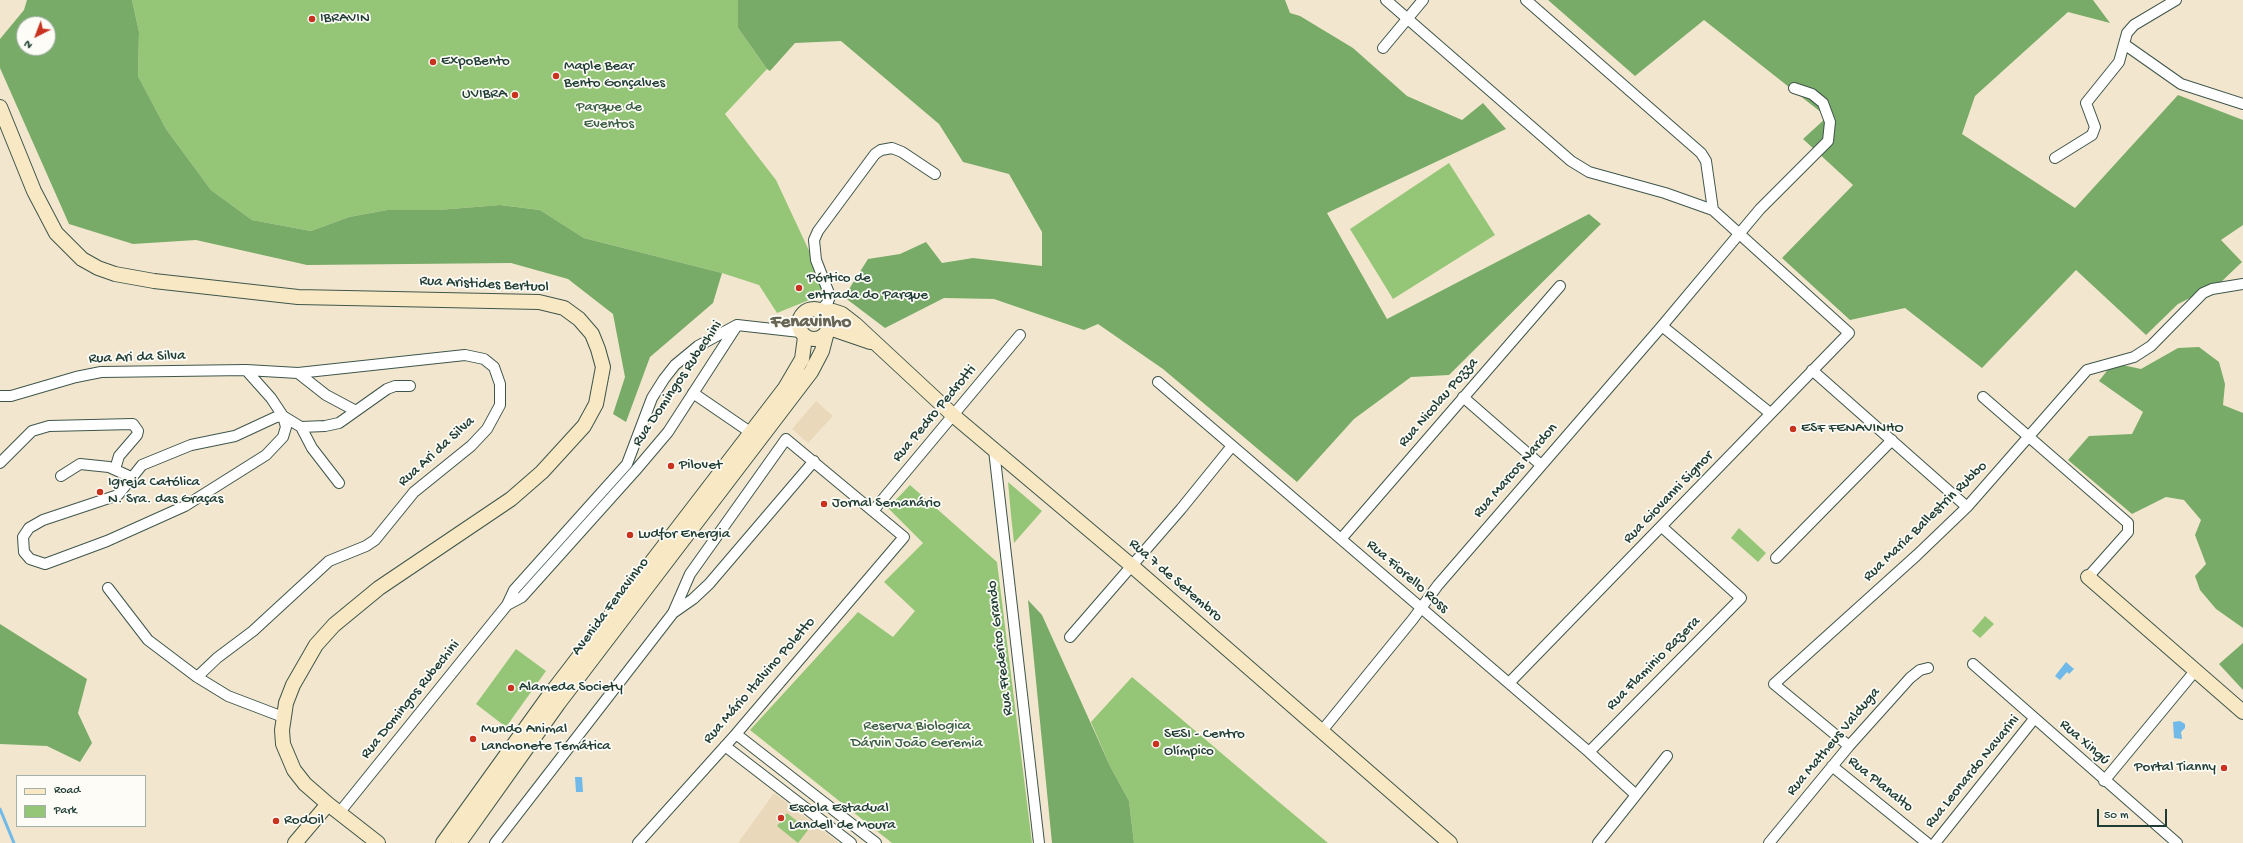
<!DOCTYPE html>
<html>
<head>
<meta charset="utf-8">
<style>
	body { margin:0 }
	#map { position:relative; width:2243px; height:843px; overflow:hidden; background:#f2e7ce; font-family:"Gochi Hand",sans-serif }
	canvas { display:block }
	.legend { position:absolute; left:16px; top:775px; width:130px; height:52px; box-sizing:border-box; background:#fdfcf7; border:1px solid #a4b0a9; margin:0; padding:5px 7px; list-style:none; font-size:12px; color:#1f3d34 }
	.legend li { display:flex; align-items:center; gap:8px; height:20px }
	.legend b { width:20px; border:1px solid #a4b0a9 }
	.north { position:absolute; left:16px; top:16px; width:40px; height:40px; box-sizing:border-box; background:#fdfcf7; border:1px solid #a4b0a9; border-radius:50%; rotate:222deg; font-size:11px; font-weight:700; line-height:16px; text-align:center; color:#1f3d34 }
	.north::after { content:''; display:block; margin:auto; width:14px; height:18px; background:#c8321e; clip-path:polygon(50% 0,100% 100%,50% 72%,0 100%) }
	.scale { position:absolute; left:2097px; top:809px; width:70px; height:18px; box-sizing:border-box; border:2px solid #1f3d34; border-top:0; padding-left:5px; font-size:12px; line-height:14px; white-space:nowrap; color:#1f3d34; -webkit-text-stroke:3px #fdfcf7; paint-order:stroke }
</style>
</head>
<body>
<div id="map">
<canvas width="2243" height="843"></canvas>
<ul class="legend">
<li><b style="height:5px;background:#f8e8c3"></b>Road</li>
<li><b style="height:11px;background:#95c677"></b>Park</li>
</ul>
<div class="north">N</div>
<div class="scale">50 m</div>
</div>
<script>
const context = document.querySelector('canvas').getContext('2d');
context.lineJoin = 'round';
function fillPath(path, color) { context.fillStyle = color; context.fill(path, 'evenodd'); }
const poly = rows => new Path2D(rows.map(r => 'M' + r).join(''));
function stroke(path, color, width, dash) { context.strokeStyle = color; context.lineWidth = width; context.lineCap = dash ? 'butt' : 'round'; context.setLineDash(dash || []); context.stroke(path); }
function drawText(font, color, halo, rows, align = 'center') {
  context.font = font + ' "Gochi Hand",sans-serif'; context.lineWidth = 3.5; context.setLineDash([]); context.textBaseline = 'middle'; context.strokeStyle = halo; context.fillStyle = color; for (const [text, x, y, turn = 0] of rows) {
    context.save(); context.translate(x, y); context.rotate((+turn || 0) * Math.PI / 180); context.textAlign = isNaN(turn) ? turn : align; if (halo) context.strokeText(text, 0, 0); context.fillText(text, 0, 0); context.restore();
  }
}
const built = poly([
	[816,401,833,416,808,443,792,429],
	[774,793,839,843,738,843]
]);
const green = poly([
	[132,0,738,0,738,28,767,69,725,114,776,180,812,257,824,294,777,313,759,285,722,273,584,238,540,210,500,205,438,210,387,210,349,217,311,231,252,220,211,190,166,129,138,76,139,32],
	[1449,163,1495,235,1393,299,1350,229],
	[1008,482,1042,511,1014,543,1011,515],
	[910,485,997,562,1032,843,892,843,750,730,858,612,893,637,915,611,884,582,923,543,888,508],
	[1739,528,1766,553,1758,562,1731,538],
	[1985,616,1994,624,1980,638,1972,631],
	[516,649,546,671,506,727,476,704],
	[1132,677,1273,797,1328,843,1134,843,1129,801,1110,766,1091,722],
	[787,813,808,830,798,843,777,826]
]);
const forest = poly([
	[27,0,132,0,139,32,138,76,166,129,211,190,252,220,311,231,349,217,387,210,438,210,500,205,540,210,584,238,722,273,713,303,650,357,626,422,613,414,625,377,613,314,568,279,511,263,307,265,196,240,133,244,69,224,0,68,0,39,24,10],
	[24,24,48,24,48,48,24,48],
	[738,0,1285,0,1290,13,1300,16,1353,48,1407,96,1462,120,1483,103,1506,129,1327,213,1387,319,1589,214,1601,224,1449,375,1411,377,1354,419,1297,482,1163,369,1098,324,1084,330,994,299,944,298,885,328,844,297,868,259,900,254,926,242,942,263,973,258,1042,266,1042,232,1009,174,963,162,939,124,841,41,795,43,770,71,767,69,738,28],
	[1548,0,2093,0,2110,23,2068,12,1975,96,1962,134,2075,208,2178,95,2243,120,2243,225,2221,240,2242,262,2220,283,2178,304,2146,335,2076,270,1982,368,1905,308,1850,320,1782,258,1853,185,1803,139,1827,117,1704,20,1635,76],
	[2199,347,2219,362,2225,384,2223,405,2243,413,2243,628,2216,609,2200,590,2195,576,2206,564,2195,535,2201,520,2184,500,2166,497,2132,514,2068,460,2089,436,2132,434,2143,412,2099,381,2113,363,2141,369,2178,348],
	[1028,600,1042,615,1110,766,1129,801,1134,843,1052,843],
	[0,624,87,679,78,713,92,743,80,762,47,746,0,744],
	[2243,643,2243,690,2219,664]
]);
const water = poly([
	[2066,662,2074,669,2069,674,2067,672,2060,680,2055,676],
	[2180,721,2185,724,2185,728,2181,732,2182,739,2174,738,2173,722],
	[575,777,582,777,583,792,576,792]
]);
const stream = poly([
	[0,809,14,843]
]);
const street = poly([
	[1386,0,1571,161,1589,172,1665,193,1713,210,1849,333,1509,683],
	[1526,0,1701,153,1706,161,1713,210],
	[2124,44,2181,84,2243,104],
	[1383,48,1423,0],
	[2055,158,2092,135,2095,127,2086,103,2119,62,2127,33,2134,25,2176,0],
	[821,310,828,302,830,296,816,260,814,240,818,231,875,154,881,150,892,148,902,152,935,174],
	[737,325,800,332],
	[1662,326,1770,413],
	[246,370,271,398,283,416,286,427,283,437,266,455,185,506,107,541,45,564,30,559,24,552,23,537,29,528,43,520,118,495,142,465,191,445,235,436,276,417,283,416,301,427,312,448,339,483],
	[1812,370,1967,507],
	[298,373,326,395,356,411],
	[1158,382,1589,752,1636,795],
	[693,393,750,432],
	[0,396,11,396,76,377,101,372,246,370,298,373,465,355,484,359,494,367,500,384,500,405,487,429,471,446,414,492,375,540,366,546,329,561,253,631,217,658,197,677,228,696,283,717],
	[1463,397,1541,465],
	[1983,397,2128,523,2128,532,2088,577],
	[301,427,325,426,339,423,387,389,395,386,410,386],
	[994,450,1039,843],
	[0,463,32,431,49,426,133,424,138,431,137,435,119,456,115,469],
	[61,476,80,464,109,467,131,477],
	[873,511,1020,335],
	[1341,539,1560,286],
	[1776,558,1892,440],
	[108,588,148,640,197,677],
	[507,605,522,597,635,471,668,432,736,327],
	[673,613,693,599,709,584,814,461],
	[1070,637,1181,509,1232,446],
	[1973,664,2177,843],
	[1321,732,1413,619,1438,585,1662,326,1760,209,1828,141,1830,122,1823,103,1812,94,1794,88],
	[736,734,876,843],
	[725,746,851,843],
	[1849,746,1774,684,1917,555,1967,507,2087,370,2134,357,2151,346,2203,293,2212,289,2243,284],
	[1589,752,1741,598,1662,527],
	[1832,766,1927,843],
	[2104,781,2195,671],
	[339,813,507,605,514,590,627,464,652,398,664,379,675,365,698,346,737,325],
	[495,843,673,613,690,574,786,439,904,537,736,734,638,843],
	[1598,843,1667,756],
	[1769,843,1849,746,1910,678,1920,670,1928,668],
	[1935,843,2034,719]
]);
const secondary = poly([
	[0,107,34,191,56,233,82,259,98,268,115,274,154,281,298,297,539,302,564,308,579,319,592,334,598,349,603,367,596,404,584,426,542,472,511,499,379,588,334,625,316,645,293,685,286,703,282,730,283,744,294,770,305,784,328,804,378,843],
	'799 324a15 15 0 1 1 30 0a15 15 0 1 1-30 0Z',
	[823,312,833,311,842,314,855,324,954,416,1132,566,1450,843],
	[829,328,870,342],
	[2088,577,2243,712],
	[295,843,328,804],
	[443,843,548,697,785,388,802,359,805,337],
	[459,843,558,704,811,372,822,351,827,332]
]);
const markers = [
	[312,19,4,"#c8321e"],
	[433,62,4,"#c8321e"],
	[556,76,4,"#c8321e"],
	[515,95,4,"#c8321e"],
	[799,288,4,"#c8321e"],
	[1793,429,4,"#c8321e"],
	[671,466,4,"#c8321e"],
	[100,492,4,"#c8321e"],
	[824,504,4,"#c8321e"],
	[630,535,4,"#c8321e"],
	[511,688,4,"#c8321e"],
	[473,739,4,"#c8321e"],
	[1156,744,4,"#c8321e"],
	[2224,768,4,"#c8321e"],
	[781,818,4,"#c8321e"],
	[276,821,4,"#c8321e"]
];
const poiNames = [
	["IBRAVIN",320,19],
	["ExpoBento",441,62],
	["Maple Bear",564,67],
	["Bento Gonçalves",564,84],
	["UVIBRA",507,95,"right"],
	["Pórtico de",807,279],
	["entrada do Parque",807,296],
	["ESF FENAVINHO",1801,429],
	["Pilovet",679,466],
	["Igreja Católica",108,483],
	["N. Sra. das Graças",108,500],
	["Jornal Semanário",832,504],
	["Ludfor Energia",638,535],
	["Alameda Society",519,688],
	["Mundo Animal",481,730],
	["Lanchonete Temática",481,747],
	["SESI - Centro",1164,735],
	["Olímpico",1164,752],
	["Portal Tianny",2216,768,"right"],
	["Escola Estadual",789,809],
	["Landell de Moura",789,826],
	["RodOil",284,821]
];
const parkNames = [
	["Parque de",609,108],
	["Eventos",609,125],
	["Reserva Biologica",917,727],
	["Dárvin João Geremia",917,744]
];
const streetNames = [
	["Rua Aristides Bertuol",484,285,3],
	["Rua Ari da Silva",137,358,-2],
	["Rua Domingos Rubechini",678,384,-56],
	["Rua Nicolau Pozza",1439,403,-49],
	["Rua Pedro Pedrotti",935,414,-50],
	["Rua Ari da Silva",437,452,-42],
	["Rua Marcos Nardon",1516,471,-49],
	["Rua Giovanni Signor",1669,498,-46],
	["Rua Maria Ballestrin Rubbo",1926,522,-44],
	["Rua Fiorello Ross",1407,577,41],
	["Rua 7 de Setembro",1175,581,41],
	["Avenida Fenavinho",611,607,-53],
	["Rua Frederico Grando",1001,648,-97],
	["Rua Flaminio Razera",1654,664,-45],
	["Rua Mário Italvino Poletto",760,681,-49],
	["Rua Domingos Rubechini",411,700,-51],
	["Rua Matheus Valduga",1834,742,-50],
	["Rua Xingú",2084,743,41],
	["Rua Leonardo Navarini",1973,772,-51],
	["Rua Planalto",1880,785,39]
];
const districtNames = [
	["Fenavinho",811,323]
];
fillPath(built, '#ead8ba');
fillPath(green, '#95c677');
fillPath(forest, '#78ab68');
fillPath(water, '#70b9e8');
stroke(stream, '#70b9e8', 3);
stroke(street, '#3f564b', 12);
stroke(secondary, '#3f564b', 16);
stroke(street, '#fff', 10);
stroke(secondary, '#f8e8c3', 14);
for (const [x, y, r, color] of markers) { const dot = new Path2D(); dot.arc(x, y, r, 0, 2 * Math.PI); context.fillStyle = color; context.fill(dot); stroke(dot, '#fdfcf7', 1.5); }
drawText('15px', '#1f3d34', '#fdfcf7', poiNames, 'left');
drawText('15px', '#3c5f45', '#fdfcf7', parkNames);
drawText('15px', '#1f3d34', '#fdfcf7', streetNames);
drawText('bold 19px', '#676655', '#fdfcf7', districtNames);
</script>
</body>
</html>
